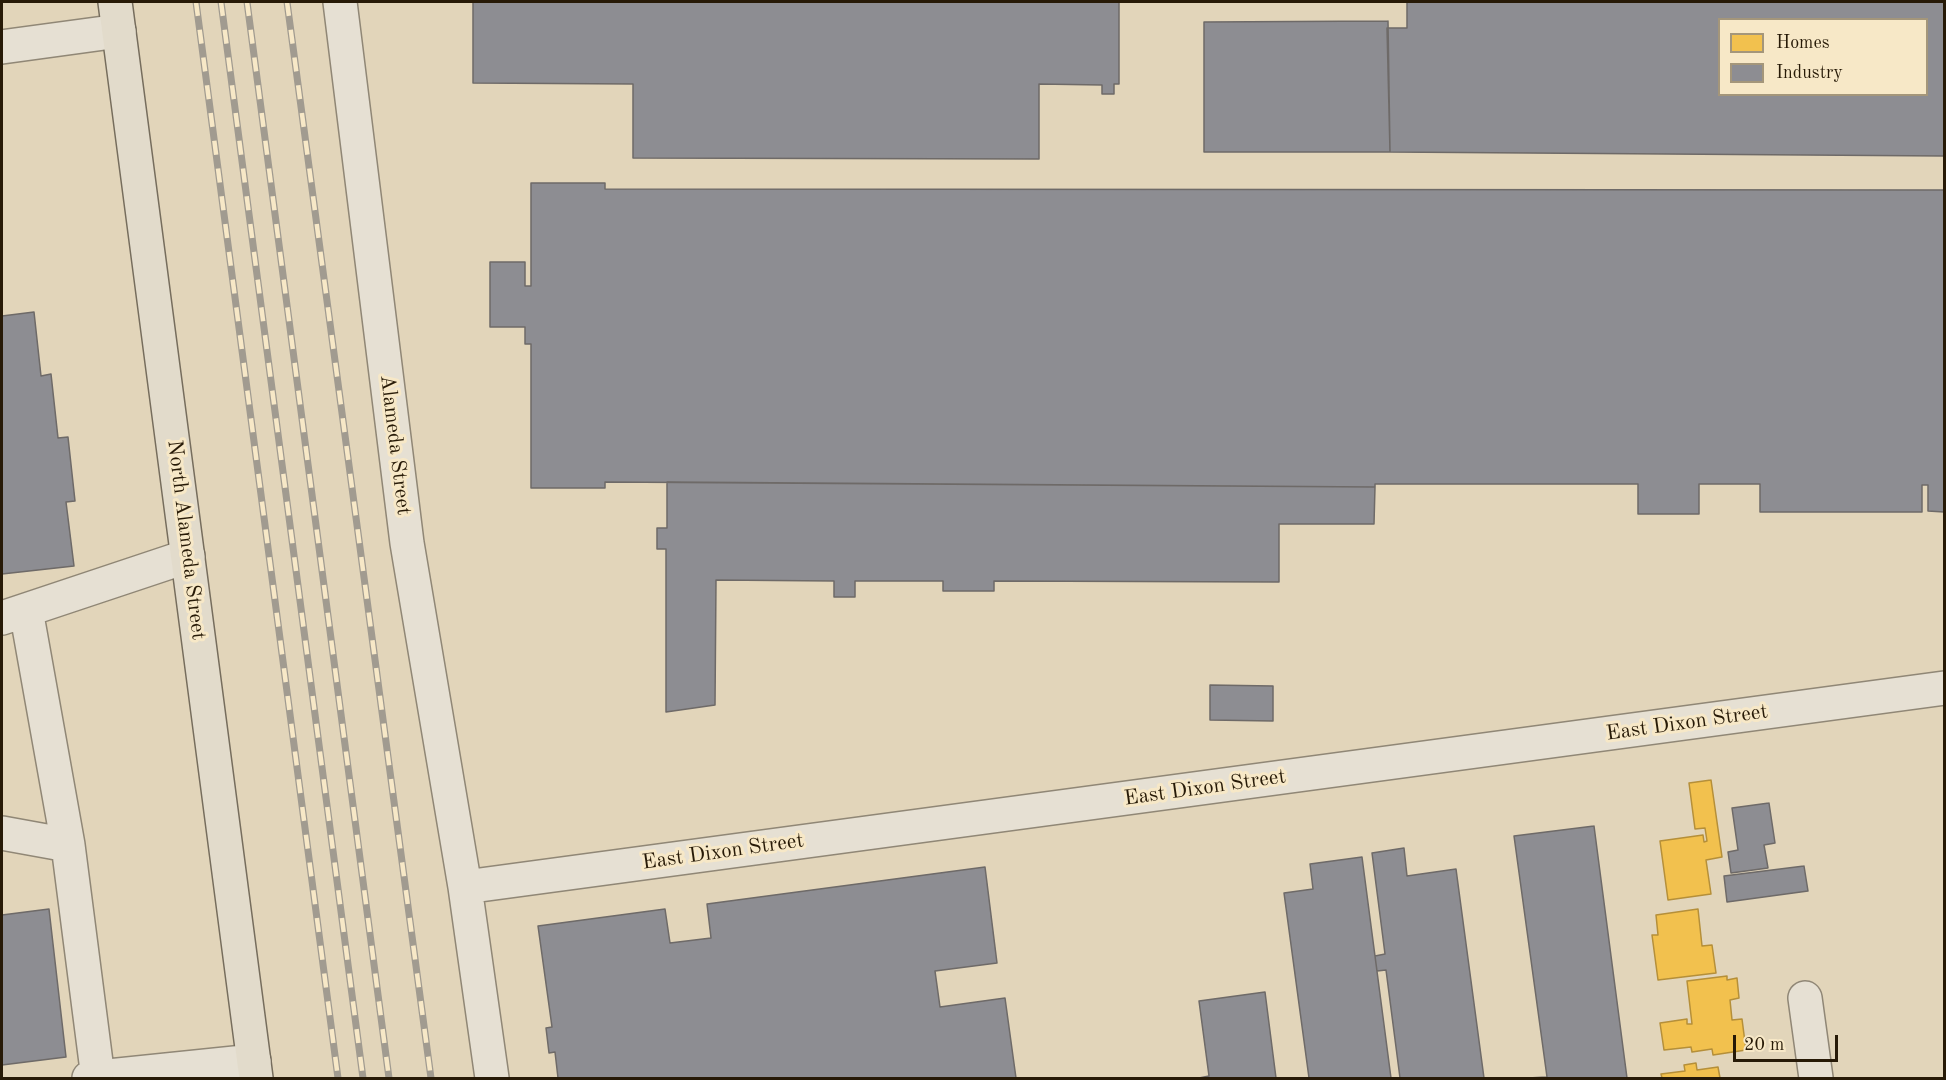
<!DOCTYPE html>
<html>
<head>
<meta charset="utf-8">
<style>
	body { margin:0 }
	#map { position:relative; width:1946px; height:1080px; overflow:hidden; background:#e2d5ba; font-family:"Old Standard TT",serif }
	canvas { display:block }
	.frame { position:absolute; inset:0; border:3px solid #271a07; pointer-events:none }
	.legend { position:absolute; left:1718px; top:18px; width:210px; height:78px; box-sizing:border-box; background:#f7e8c7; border:2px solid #a4967a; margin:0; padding:8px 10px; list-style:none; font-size:18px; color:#271a07 }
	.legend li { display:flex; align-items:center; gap:12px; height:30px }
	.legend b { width:30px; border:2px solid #a4967a }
	.scale { position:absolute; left:1733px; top:1035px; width:105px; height:27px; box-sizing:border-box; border:3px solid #271a07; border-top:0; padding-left:8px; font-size:18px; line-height:21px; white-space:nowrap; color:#271a07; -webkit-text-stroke:4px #f7e8c7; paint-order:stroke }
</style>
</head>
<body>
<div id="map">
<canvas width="1946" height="1080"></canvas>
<div class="frame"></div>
<ul class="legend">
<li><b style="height:16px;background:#f2c14e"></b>Homes</li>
<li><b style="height:16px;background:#8d8d92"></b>Industry</li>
</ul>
<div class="scale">20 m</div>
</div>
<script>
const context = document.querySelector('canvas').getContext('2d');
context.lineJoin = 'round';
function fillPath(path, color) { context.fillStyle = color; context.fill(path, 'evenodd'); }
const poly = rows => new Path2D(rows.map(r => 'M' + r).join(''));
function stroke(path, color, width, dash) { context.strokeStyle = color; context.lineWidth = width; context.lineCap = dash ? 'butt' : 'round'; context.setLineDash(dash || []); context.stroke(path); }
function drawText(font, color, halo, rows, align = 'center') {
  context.font = font + ' "Old Standard TT",serif'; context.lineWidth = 6; context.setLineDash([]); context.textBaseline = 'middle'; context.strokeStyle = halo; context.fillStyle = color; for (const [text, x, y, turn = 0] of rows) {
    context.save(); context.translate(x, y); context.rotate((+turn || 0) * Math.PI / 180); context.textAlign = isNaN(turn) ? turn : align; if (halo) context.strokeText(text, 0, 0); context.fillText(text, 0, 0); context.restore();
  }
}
const homes = poly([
	[1711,780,1722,857,1706,860,1711,894,1668,900,1660,841,1703,835,1704,842,1707,841,1705,828,1695,829,1689,783,1711,780],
	[1698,909,1702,946,1712,945,1716,973,1658,980,1652,935,1658,935,1656,915,1698,909],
	[1727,976,1727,980,1737,978,1739,998,1730,1000,1732,1020,1742,1019,1746,1050,1713,1055,1712,1049,1692,1052,1691,1047,1664,1050,1660,1023,1687,1019,1687,1024,1692,1024,1687,981,1727,976],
	[1696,1063,1697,1070,1718,1067,1720,1078,1662,1078,1661,1074,1685,1071,1684,1065,1696,1063]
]);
const industry = poly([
	[473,2,1119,2,1119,84,1114,84,1114,94,1102,94,1102,85,1039,84,1039,159,633,158,633,84,473,83,473,2],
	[1407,2,1944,2,1944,156,1390,152,1387,28,1407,28,1407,2],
	[1720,20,1926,20,1926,94,1720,94,1720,20],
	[1388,21,1390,152,1204,152,1204,22,1388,21],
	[531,183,605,183,605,189,1944,190,1944,512,1928,511,1928,485,1922,485,1922,512,1760,512,1760,484,1699,484,1699,514,1638,514,1638,484,1375,484,1375,487,605,482,605,488,531,488,531,344,525,344,525,327,490,327,490,262,525,262,525,286,531,286,531,183],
	[34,312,41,376,51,374,58,438,68,437,75,501,66,502,74,566,2,574,2,316,34,312],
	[667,482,1375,487,1374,524,1279,524,1279,582,994,581,994,591,943,591,943,581,855,581,855,597,834,597,834,581,716,580,715,705,666,712,666,549,657,549,657,528,667,528,667,482],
	[1210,685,1273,686,1273,721,1210,720,1210,685],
	[1769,803,1775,843,1764,845,1768,868,1731,873,1728,852,1738,850,1732,808,1769,803],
	[1594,826,1627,1078,1528,1078,1547,1077,1514,836,1594,826],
	[1404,848,1407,876,1456,869,1484,1078,1400,1078,1386,970,1377,971,1375,956,1385,954,1372,853,1404,848],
	[1362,857,1391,1078,1309,1078,1284,893,1313,889,1310,864,1362,857],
	[1804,866,1808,891,1727,902,1724,876,1804,866],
	[985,867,997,963,935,971,940,1007,1005,998,1016,1078,558,1078,555,1052,549,1053,546,1028,552,1027,538,926,665,909,670,943,711,938,707,904,985,867],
	[49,909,66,1057,2,1065,2,915,49,909],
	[1265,992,1276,1078,1199,1078,1209,1076,1199,1001,1265,992]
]);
const minor = poly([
	[340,2,407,543,465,887,492,1078],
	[2,47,119,31],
	[26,610,68,845],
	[2,618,188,556],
	[2,833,68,845,98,1078],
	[465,887,1944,688],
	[1805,998,1816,1078],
	[89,1078,254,1061]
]);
const major = poly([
	[115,2,256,1078]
]);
const rail = poly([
	[196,2,338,1078],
	[221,2,363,1078],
	[247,2,389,1078],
	[287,2,431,1078]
]);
const streetNames = [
	["Alameda Street",395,445,83],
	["North Alameda Street",186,540,83],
	["East Dixon Street",1687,723,-8],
	["East Dixon Street",1205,788,-8],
	["East Dixon Street",723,852,-8]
];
fillPath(homes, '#f2c14e');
stroke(homes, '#b58f39', 1.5);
fillPath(industry, '#8d8d92');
stroke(industry, '#6e6a68', 1.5);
stroke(minor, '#908776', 36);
stroke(major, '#766d5d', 36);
stroke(minor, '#e6e0d3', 33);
stroke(major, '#e2dbcb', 33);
stroke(rail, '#a19b90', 7);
stroke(rail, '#f7e8c7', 4.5, [14]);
drawText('21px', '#271a07', '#f7e8c7', streetNames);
</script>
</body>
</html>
